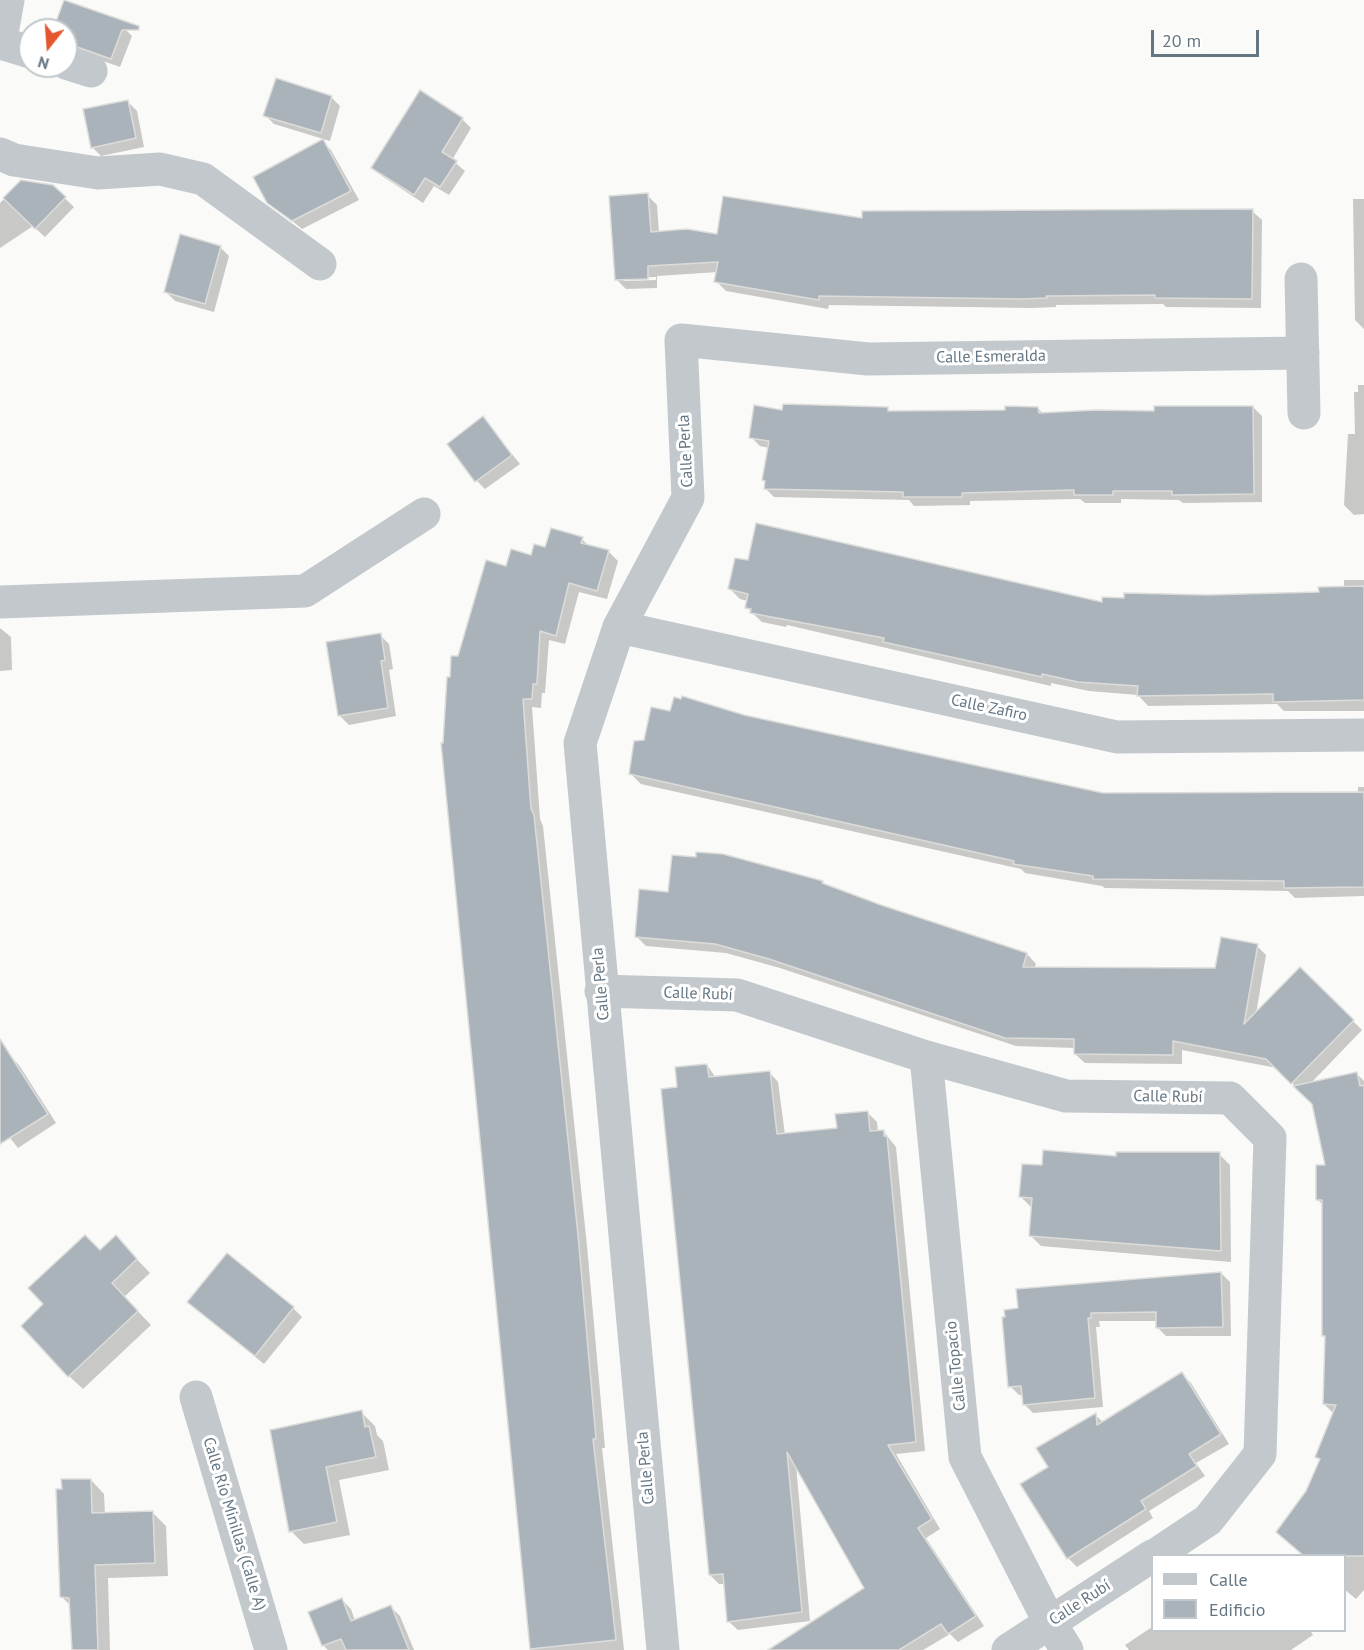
<!DOCTYPE html>
<html>
<head>
<meta charset="utf-8">
<style>
	body { margin:0 }
	#map { position:relative; width:1364px; height:1650px; overflow:hidden; background:#fafaf8; font-family:"PT Sans",sans-serif }
	canvas { display:block }
	.legend { position:absolute; left:1151px; top:1554px; width:195px; height:78px; box-sizing:border-box; background:#fff; border:2px solid #c1c8cd; margin:0; padding:8px 10px; list-style:none; font-size:18px; color:#657683 }
	.legend li { display:flex; align-items:center; gap:12px; height:30px }
	.legend b { width:30px; border:2px solid #c1c8cd }
	.north { position:absolute; left:18px; top:18px; width:60px; height:60px; box-sizing:border-box; background:#fff; border:2px solid #c1c8cd; border-radius:50%; rotate:197deg; font-size:16px; font-weight:700; line-height:24px; text-align:center; color:#657683 }
	.north::after { content:''; display:block; margin:auto; width:21px; height:27px; background:#e4572e; clip-path:polygon(50% 0,100% 100%,50% 72%,0 100%) }
	.scale { position:absolute; left:1151px; top:30px; width:108px; height:27px; box-sizing:border-box; border:3px solid #657683; border-top:0; padding-left:8px; font-size:18px; line-height:21px; white-space:nowrap; color:#657683; -webkit-text-stroke:4px #fff; paint-order:stroke }
</style>
</head>
<body>
<div id="map">
<canvas width="1364" height="1650"></canvas>
<ul class="legend">
<li><b style="height:8px;background:#c3c8cc"></b>Calle</li>
<li><b style="height:16px;background:#aab3b9"></b>Edificio</li>
</ul>
<div class="north">N</div>
<div class="scale">20 m</div>
</div>
<script>
const context = document.querySelector('canvas').getContext('2d');
context.lineJoin = 'round';
function fillPath(path, color) { context.fillStyle = color; context.fill(path, 'evenodd'); }
const poly = rows => new Path2D(rows.map(r => 'M' + r).join(''));
function stroke(path, color, width, dash) { context.strokeStyle = color; context.lineWidth = width; context.lineCap = dash ? 'butt' : 'round'; context.setLineDash(dash || []); context.stroke(path); }
function drawText(font, color, halo, rows, align = 'center') {
  context.font = font + ' "PT Sans",sans-serif'; context.lineWidth = 6; context.setLineDash([]); context.textBaseline = 'middle'; context.strokeStyle = halo; context.fillStyle = color; for (const [text, x, y, turn = 0] of rows) {
    context.save(); context.translate(x, y); context.rotate((+turn || 0) * Math.PI / 180); context.textAlign = isNaN(turn) ? turn : align; if (halo) context.strokeText(text, 0, 0); context.fillText(text, 0, 0); context.restore();
  }
}
const shadow = poly([
	[114,18,132,36,120,67,66,48,66,30,54,30],
	[331,97,340,106,330,141,274,124,265,115],
	[128,102,137,111,144,147,101,156,92,147],
	[462,119,471,128,452,160,465,171,449,195,434,186,423,203,382,176,373,167],
	[322,141,331,150,359,200,302,229,269,202],
	[21,182,52,186,74,207,45,237,33,226,0,248,0,203],
	[647,195,657,205,659,233,718,235,863,220,1252,211,1262,220,1261,308,1166,307,1163,304,1056,305,1056,307,1032,308,829,305,828,309,726,291,716,281,718,272,657,276,657,288,626,289,617,280],
	[656,277,656,280,624,281,624,278],
	[1353,199,1364,199,1364,329,1355,320],
	[220,247,229,256,214,312,175,301,166,292],
	[1358,385,1364,385,1364,514,1354,515,1344,505,1348,434,1355,434,1354,392,1358,392],
	[1253,407,1262,416,1262,502,1183,503,1179,500,1121,499,1121,503,1085,503,1080,499,970,501,970,505,914,506,909,500,774,497,765,488,766,483,764,480,769,448,760,446,751,437,783,412,887,409,891,413,1007,411,1038,408,1044,415],
	[483,418,520,464,485,489,477,481],
	[582,539,589,546,608,551,618,561,607,599,579,592,565,644,549,640,545,693,542,693,541,708,532,707,540,819,543,826,587,1246,605,1448,602,1448,624,1650,530,1650,445,745,451,679,459,658,508,567,547,549],
	[1344,580,1364,580,1364,711,1284,711,1277,704,1148,706,1138,695,1089,691,1051,683,1051,686,787,625,786,627,762,622,746,607,748,601,740,599,730,589,1103,604,1207,597,1320,594,1344,588],
	[0,628,11,637,12,670,0,671],
	[380,635,389,644,393,669,389,670,396,716,349,725,340,716],
	[672,713,744,717,1103,794,1358,794,1358,787,1364,787,1364,896,1295,898,1288,891,1105,888,1102,886,1025,873,1021,869,641,784,631,774,645,742],
	[722,855,823,882,827,887,1027,954,1036,964,1034,969,1216,970,1257,946,1266,955,1256,1014,1300,969,1362,1030,1310,1084,1357,1074,1364,1081,1364,1590,1356,1599,1344,1589,1344,1556,1307,1492,1321,1460,1317,1457,1334,1414,1324,1404,1326,1337,1324,1335,1323,1205,1318,1200,1327,1167,1313,1104,1277,1068,1182,1050,1182,1064,1085,1063,1075,1054,1075,1048,1016,1046,780,968,726,953,646,946,636,936,697,858],
	[10,1056,19,1065,56,1123,18,1148,0,1125,0,1062],
	[707,1065,716,1078,769,1072,778,1082,785,1135,838,1129,868,1113,877,1122,878,1132,883,1131,896,1147,925,1451,896,1454,940,1529,926,1538,984,1626,958,1642,950,1634,923,1650,772,1650,868,1592,796,1465,810,1621,738,1630,728,1621,725,1584,719,1584,710,1575,679,1088],
	[1219,1154,1230,1165,1231,1262,1041,1246,1030,1235,1032,1208,1021,1197,1118,1157],
	[129,1251,150,1273,124,1297,151,1325,83,1389,69,1376,100,1252],
	[1221,1273,1230,1282,1231,1336,1166,1336,1157,1327,1157,1321,1099,1321,1100,1327,1096,1327,1103,1407,1033,1413,1024,1404,1023,1395,1019,1395,1010,1386,1003,1318],
	[293,1308,302,1317,264,1364,198,1311],
	[1182,1374,1191,1383,1229,1444,1196,1463,1205,1476,1149,1511,1153,1518,1077,1567,1068,1558,1050,1467,1095,1415,1104,1423],
	[361,1412,375,1426,377,1435,383,1441,389,1470,339,1480,350,1535,304,1544,291,1531,271,1431],
	[91,1480,104,1494,105,1514,153,1513,166,1526,168,1576,108,1578,110,1650,73,1650,71,1606,62,1597,63,1490],
	[342,1600,351,1609,355,1621,391,1607,400,1616,414,1650,328,1650,323,1645],
	[1152,1627,1152,1630,1310,1630,1313,1635,1291,1650,1129,1650,1125,1645]
]);
const building = poly([
	[64,0,139,26,139,30,122,30,111,59,66,43,66,30,53,30,64,0],
	[276,78,332,96,321,133,263,116,276,78],
	[420,90,463,118,442,152,457,161,440,187,425,178,414,195,371,168,420,90],
	[128,100,136,138,91,148,83,109,128,100],
	[323,139,351,191,292,221,267,203,253,177,323,139],
	[21,180,53,185,66,197,35,229,3,198,21,180],
	[648,193,651,232,687,229,717,234,723,196,862,218,862,211,1253,209,1252,299,1155,298,1155,295,1046,296,1047,298,1021,299,819,296,819,300,714,282,718,262,648,266,648,279,615,280,609,196,648,193],
	[180,234,221,246,205,304,164,292,180,234],
	[783,404,888,407,888,411,1005,410,1005,406,1038,407,1039,413,1096,410,1154,411,1154,406,1253,406,1254,494,1172,495,1172,491,1113,491,1113,495,1074,495,1074,490,962,493,962,497,903,497,903,492,764,489,765,481,762,480,769,441,749,438,754,405,782,410,783,404],
	[483,416,512,455,475,482,447,444,483,416],
	[756,523,1102,602,1102,597,1124,598,1124,593,1207,595,1319,592,1318,587,1364,586,1364,700,1273,702,1273,694,1137,696,1138,686,1078,682,1042,674,1042,677,883,642,884,638,750,613,751,609,745,608,748,594,728,589,735,558,748,560,756,523],
	[551,528,583,537,581,543,609,550,597,591,569,583,556,636,540,631,537,684,533,684,532,699,523,699,531,809,534,815,578,1235,596,1439,593,1439,616,1640,530,1649,441,743,443,743,447,677,450,677,451,656,458,656,486,560,506,566,511,549,531,555,534,544,545,547,551,528],
	[381,633,385,660,381,661,388,708,338,716,326,642,381,633],
	[682,696,744,715,1103,793,1364,792,1364,887,1284,888,1284,881,1093,879,1093,876,1013,864,1014,861,629,774,634,741,644,740,651,707,670,711,674,697,681,699,682,696],
	[696,852,723,854,823,881,822,883,881,905,1027,953,1023,967,1215,968,1221,937,1258,944,1244,1024,1300,967,1354,1020,1291,1084,1266,1059,1173,1041,1173,1055,1074,1054,1074,1039,1005,1038,769,959,715,944,635,937,639,889,668,892,672,855,696,857,696,852],
	[0,1039,48,1114,0,1144,0,1039],
	[707,1064,709,1077,770,1071,777,1134,837,1128,835,1114,868,1111,870,1131,884,1130,884,1136,887,1136,916,1442,888,1445,932,1519,918,1528,976,1616,948,1634,941,1624,899,1650,768,1650,864,1588,787,1452,802,1612,727,1622,723,1574,709,1575,661,1089,677,1087,675,1067,707,1064],
	[1357,1072,1360,1086,1364,1085,1364,1556,1304,1556,1276,1532,1306,1491,1320,1459,1315,1457,1336,1405,1323,1404,1325,1336,1322,1336,1322,1200,1316,1200,1316,1165,1325,1165,1312,1104,1293,1086,1357,1072],
	[1043,1150,1116,1156,1116,1152,1220,1152,1221,1251,1029,1236,1032,1198,1019,1197,1022,1164,1042,1165,1043,1150],
	[85,1235,100,1250,116,1235,137,1259,112,1283,138,1311,68,1377,21,1326,43,1304,28,1288,85,1235],
	[227,1253,294,1307,255,1356,187,1302,227,1253],
	[1221,1272,1223,1327,1156,1328,1156,1312,1091,1313,1091,1318,1088,1318,1095,1398,1023,1405,1021,1386,1008,1387,1002,1317,1005,1317,1004,1310,1018,1308,1016,1289,1221,1272],
	[1182,1372,1221,1434,1189,1454,1197,1466,1141,1501,1146,1509,1067,1559,1020,1484,1048,1467,1036,1448,1096,1413,1097,1425,1182,1372],
	[362,1410,365,1427,369,1426,376,1457,326,1467,337,1522,289,1532,270,1430,362,1410],
	[61,1479,91,1479,92,1513,153,1511,155,1563,95,1565,98,1650,72,1650,69,1598,60,1597,56,1489,62,1489,61,1479],
	[342,1598,351,1621,391,1605,409,1650,346,1650,341,1639,322,1646,308,1612,342,1598]
]);
const minor = poly([
	[1,43,30,52],
	[0,44,8,0],
	[66,63,91,71],
	[0,154,14,160,98,173,160,169,203,179,320,264],
	[1301,279,1304,413],
	[0,602,305,591,424,514],
	[619,627,1117,737,1364,735],
	[601,991,737,995,926,1057,1066,1096,1230,1098,1270,1138,1260,1454,1208,1520,1154,1556],
	[926,1057,965,1457,1050,1623,1067,1650],
	[196,1397,271,1650],
	[663,1650,580,743,619,627,688,498,681,340,868,359,1303,353],
	[1008,1650,1152,1556]
]);
const streetNames = [
	["Calle Esmeralda",991,357,-1],
	["Calle Perla",686,451,-93],
	["Calle Zafiro",989,708,12],
	["Calle Perla",601,984,-95],
	["Calle Rubí",698,994,2],
	["Calle Rubí",1168,1097,1],
	["Calle Topacio",956,1366,-96],
	["Calle Perla",646,1468,-95],
	["Calle Río Minillas (Calle A)",234,1524,73],
	["Calle Rubí",1080,1603,-33]
];
fillPath(shadow, '#0003');
fillPath(building, '#aab3b9');
stroke(building, '#dcdcda', 1.5);
stroke(minor, '#c3c8cc', 33);
drawText('16px', '#657683', '#fff', streetNames);
</script>
</body>
</html>
